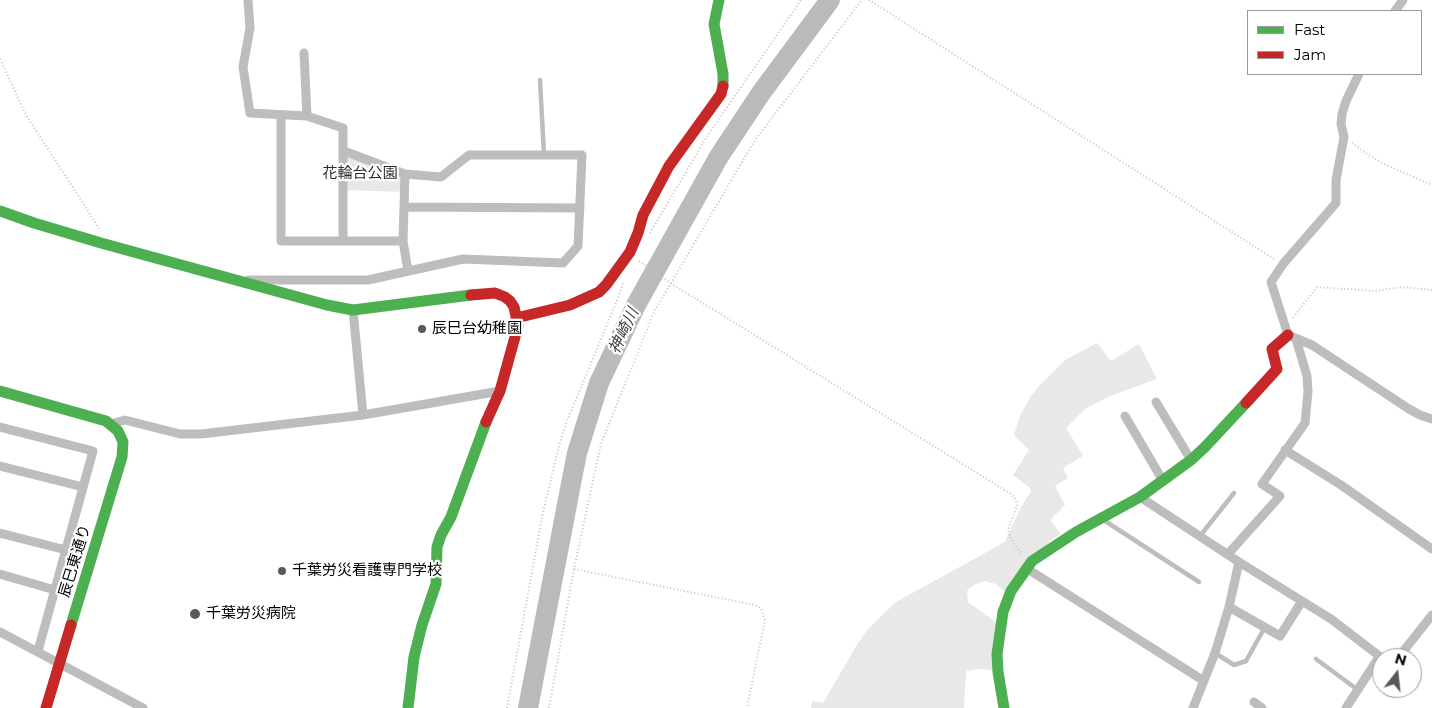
<!DOCTYPE html>
<html>
<head>
<meta charset="utf-8">
<style>
	body { margin:0 }
	#map { position:relative; width:1432px; height:708px; overflow:hidden; background:#fff; font-family:Montserrat,sans-serif }
	canvas { display:block }
	.legend { position:absolute; left:1247px; top:10px; width:175px; height:65px; box-sizing:border-box; background:#fff; border:1px solid #999; margin:0; padding:6px 9px; list-style:none; font-size:15px; color:#000 }
	.legend li { display:flex; align-items:center; gap:10px; height:25px }
	.legend b { width:25px; border:1px solid #999 }
	.north { position:absolute; left:1372px; top:648px; width:50px; height:50px; box-sizing:border-box; background:#fff; border:1px solid #999; border-radius:50%; rotate:16deg; font-size:14px; font-weight:700; line-height:20px; text-align:center; color:#000 }
	.north::after { content:''; display:block; margin:auto; width:18px; height:22px; background:#595959; clip-path:polygon(50% 0,100% 100%,50% 72%,0 100%) }
</style>
</head>
<body>
<div id="map">
<canvas width="1432" height="708"></canvas>
<ul class="legend">
<li><b style="height:6px;background:#4caf50"></b>Fast</li>
<li><b style="height:6px;background:#c62828"></b>Jam</li>
</ul>
<div class="north">N</div>
</div>
<script>
const context = document.querySelector('canvas').getContext('2d');
context.lineJoin = 'round';
function fillPath(path, color) { context.fillStyle = color; context.fill(path, 'evenodd'); }
const poly = rows => new Path2D(rows.map(r => 'M' + r).join(''));
function stroke(path, color, width, dash) { context.strokeStyle = color; context.lineWidth = width; context.lineCap = dash ? 'butt' : 'round'; context.setLineDash(dash || []); context.stroke(path); }
function drawText(font, color, halo, rows, align = 'center') {
  context.font = font + ' Montserrat,"Noto Sans JP",sans-serif'; context.lineWidth = 4.5; context.setLineDash([]); context.textBaseline = 'middle'; context.strokeStyle = halo; context.fillStyle = color; for (const [text, x, y, turn = 0] of rows) {
    context.save(); context.translate(x, y); context.rotate((+turn || 0) * Math.PI / 180); context.textAlign = isNaN(turn) ? turn : align; if (halo) context.strokeText(text, 0, 0); context.fillText(text, 0, 0); context.restore();
  }
}
const green = poly([
	[344,151,405,174,405,192,343,190],
	[1097,343,1111,361,1139,344,1157,379,1110,396,1085,409,1066,428,1083,456,1063,468,1068,478,1055,486,1065,505,1050,520,1061,534,1050,541,1031,561,1008,595,996,584,985,581,974,585,967,591,968,602,1000,625,996,671,981,669,966,671,964,708,811,708,812,701,823,703,858,643,869,628,896,602,1005,542,1020,509,1031,491,1029,487,1013,475,1029,450,1014,435,1020,416,1031,396,1040,385,1065,360]
]);
const river = poly([
	[528,708,570,489,577,453,599,383,636,305,718,158,761,93,830,0]
]);
const path = poly([
	[869,0,1274,259],
	[0,59,26,115,101,231],
	[1352,143,1367,154,1384,164,1432,185],
	[650,233,706,138,801,0],
	[639,261,672,284,1011,494,1016,500,1017,506,1008,530,1010,537,1019,551,1023,554],
	[1293,318,1317,287,1375,291,1402,287,1432,290],
	[574,569,755,605,761,608,765,620,747,708],
	[507,708,542,517,559,446,567,421,620,293,623,283],
	[549,708,574,569,601,444,654,312,755,140,862,0]
]);
const lane = poly([
	[540,80,544,155],
	[1102,519,1199,582],
	[1200,536,1234,493],
	[1215,653,1234,665,1246,661,1265,627],
	[1316,659,1358,690]
]);
const street = poly([
	[248,0,250,28,243,67,250,113,307,116,343,128,343,241],
	[1395,11,1403,0],
	[304,53,307,116],
	[1359,74,1346,101,1342,114,1341,124,1344,137,1336,180,1336,203,1283,264,1271,282,1288,335,1312,345,1409,409,1420,415,1432,419],
	[281,115,281,241,403,241],
	[405,174,403,241,408,271],
	[404,207,580,208],
	[248,280,368,280,463,259,563,263,578,246,582,155,469,155,441,177,405,174,344,151],
	[353,310,363,415],
	[1156,402,1191,460],
	[1125,416,1163,481],
	[111,424,125,420,180,434,201,434,363,415,500,391],
	[0,427,93,451,38,651],
	[1285,450,1341,485,1432,549],
	[0,466,83,487],
	[1140,497,1239,562,1331,619,1382,658],
	[0,533,66,550],
	[1228,554,1280,496,1262,484,1305,423,1308,391,1307,376,1296,339],
	[1026,568,1204,681],
	[0,574,55,590],
	[1229,607,1280,636,1302,601],
	[0,632,143,708],
	[1398,658,1432,615],
	[1254,702,1262,708],
	[1193,708,1215,653,1229,607,1239,562],
	[1346,708,1379,657]
]);
const fast = poly([
	[719,0,714,24,723,74,723,86],
	[0,211,34,223,101,243,327,305,353,310,471,295],
	[0,391,106,421,118,431,123,442,122,457,71,625],
	[408,708,414,657,422,625,436,584,437,547,441,535,451,517,486,422],
	[1004,708,998,672,997,654,1003,612,1011,591,1032,561,1076,532,1140,497,1191,460,1205,447,1246,403]
]);
const jam = poly([
	[471,295,495,293,505,297,510,301,514,307,518,326,500,391,486,422],
	[516,318,570,305,599,292,606,285,630,252,638,233,643,215,669,166,721,94,723,86],
	[1246,403,1277,369,1272,349,1288,335],
	[46,708,71,625]
]);
const markers = [
	[422,329,5,"#595959"],
	[282,571,5,"#595959"],
	[195,614,6,"#595959"]
];
const parkNames = [
	["花輪台公園",360,174]
];
const poiNames = [
	["辰巳台幼稚園",432,329],
	["千葉労災看護専門学校",292,571],
	["千葉労災病院",206,614]
];
const streetNames = [
	["辰巳東通り",75,561,-73]
];
const waterNames = [
	["神崎川",624,331,-65]
];
fillPath(green, '#e8e8e8');
stroke(river, '#bababa', 20);
stroke(path, '#c2c2c2', 2, [1, 2.5]);
stroke(lane, '#bdbdbd', 4.5);
stroke(street, '#bdbdbd', 9);
stroke(fast, '#4caf50', 11);
stroke(jam, '#c62828', 11);
for (const [x, y, r, color] of markers) { const dot = new Path2D(); dot.arc(x, y, r, 0, 2 * Math.PI); context.fillStyle = color; context.fill(dot); stroke(dot, '#fff', 2); }
drawText('15px', '#2c2c2c', '#fff', parkNames);
drawText('15px', '#000', '#fff', poiNames, 'left');
drawText('15px', '#000', '#fff', streetNames);
drawText('italic 16px', '#3d3d3d', '#fff', waterNames);
</script>
</body>
</html>
